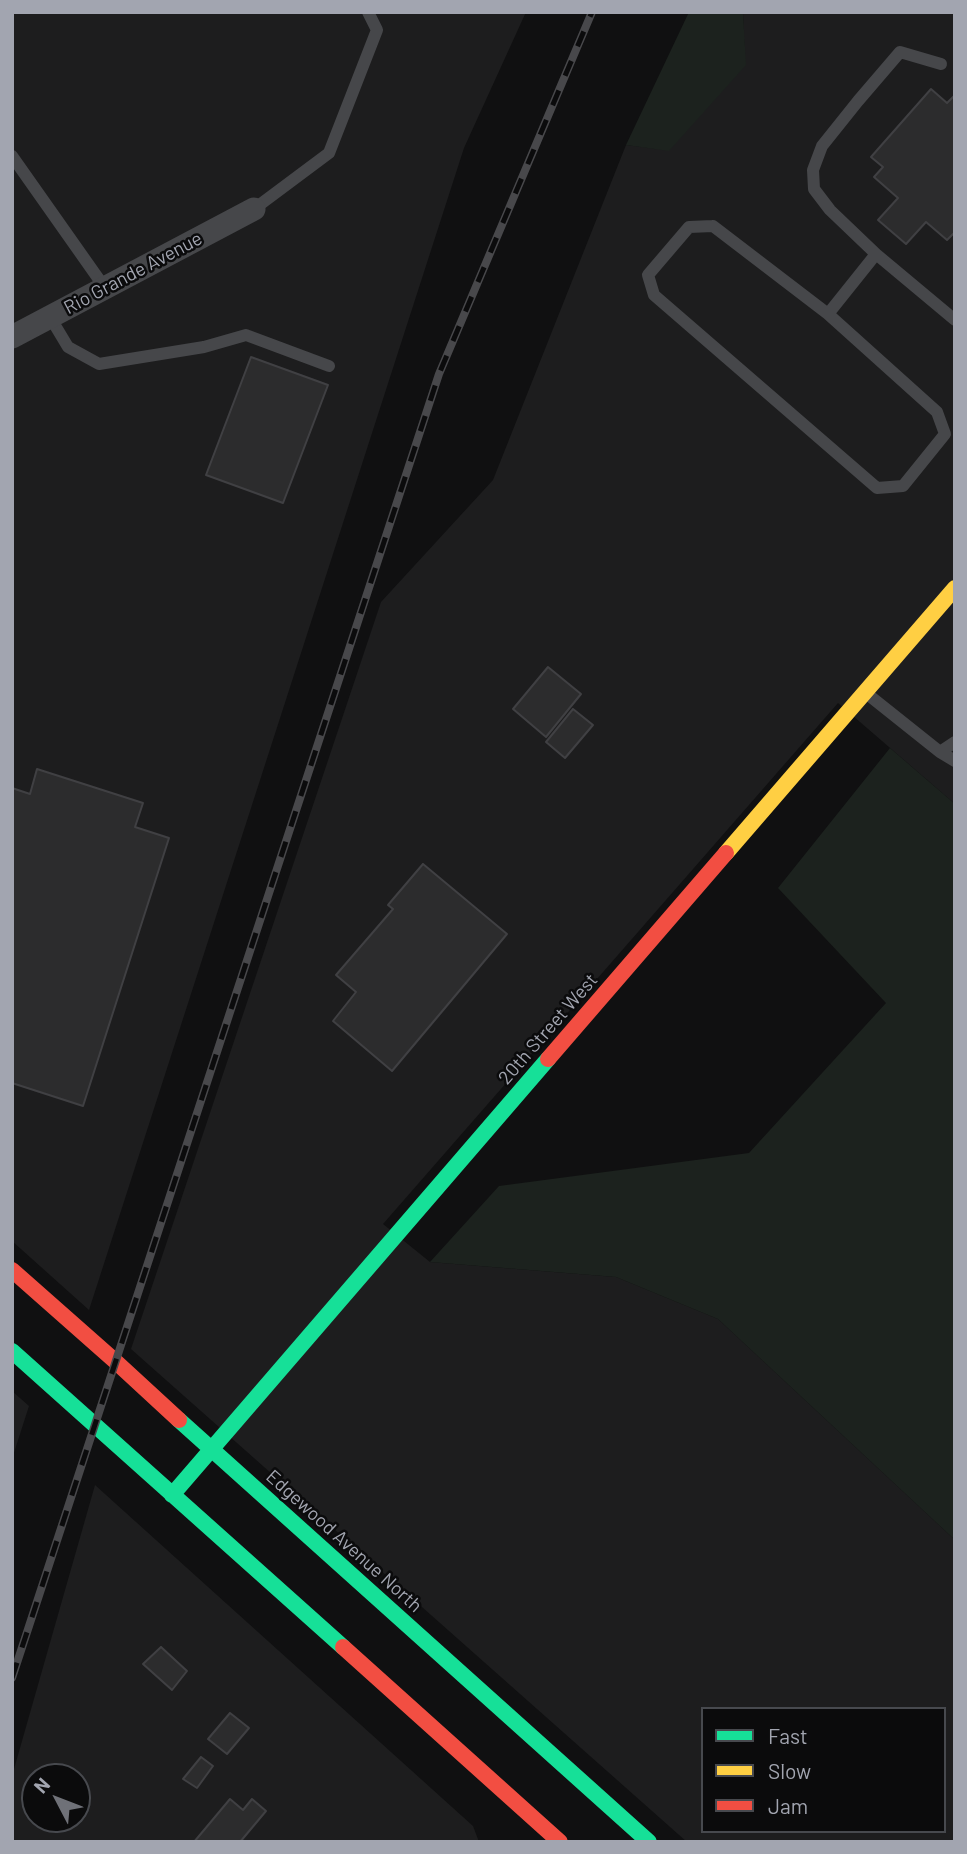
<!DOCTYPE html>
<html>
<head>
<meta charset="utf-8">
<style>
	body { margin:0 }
	#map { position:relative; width:967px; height:1854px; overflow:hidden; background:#101011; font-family:Barlow,sans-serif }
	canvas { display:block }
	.frame { position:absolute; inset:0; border:14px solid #a2a5b0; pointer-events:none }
	.legend { position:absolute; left:701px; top:1707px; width:245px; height:126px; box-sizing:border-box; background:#0b0b0c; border:2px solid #47494e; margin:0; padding:9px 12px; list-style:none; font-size:21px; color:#a2a5b0 }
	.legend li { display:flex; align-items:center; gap:14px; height:35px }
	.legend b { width:35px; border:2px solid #47494e }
	.north { position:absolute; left:21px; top:1763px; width:70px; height:70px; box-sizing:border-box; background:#0b0b0c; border:2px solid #47494e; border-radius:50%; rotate:312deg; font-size:19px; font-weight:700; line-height:28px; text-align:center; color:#a2a5b0 }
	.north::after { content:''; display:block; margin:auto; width:24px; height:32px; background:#6f7178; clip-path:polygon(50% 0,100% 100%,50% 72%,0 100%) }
</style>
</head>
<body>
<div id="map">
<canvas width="967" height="1854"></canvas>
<div class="frame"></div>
<ul class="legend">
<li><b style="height:9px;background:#16e098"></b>Fast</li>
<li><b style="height:9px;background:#ffcf43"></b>Slow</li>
<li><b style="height:9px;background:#f24e42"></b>Jam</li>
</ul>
<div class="north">N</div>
</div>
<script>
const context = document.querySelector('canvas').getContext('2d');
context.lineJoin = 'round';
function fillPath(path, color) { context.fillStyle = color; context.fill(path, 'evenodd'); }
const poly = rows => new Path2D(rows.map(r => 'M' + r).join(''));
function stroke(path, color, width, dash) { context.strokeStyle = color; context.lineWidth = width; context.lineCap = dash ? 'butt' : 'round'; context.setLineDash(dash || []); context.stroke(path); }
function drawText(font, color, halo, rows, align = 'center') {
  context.font = font + ' Barlow,sans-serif'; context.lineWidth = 5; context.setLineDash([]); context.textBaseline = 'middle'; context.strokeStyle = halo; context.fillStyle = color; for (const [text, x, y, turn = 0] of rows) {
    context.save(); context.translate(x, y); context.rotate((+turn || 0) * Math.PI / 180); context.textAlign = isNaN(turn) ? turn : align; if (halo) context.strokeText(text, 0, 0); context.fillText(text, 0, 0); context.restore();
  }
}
const built = poly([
	[12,12,526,12,464,148,89,1310,12,1241],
	[743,12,955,12,955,804,838,703,383,1224,430,1262,616,1277,718,1319,955,1540,955,1842,687,1842,131,1349,381,602,493,480,626,145,669,150,745,65],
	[703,1709,944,1709,944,1831,703,1831],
	[12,1391,29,1406,12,1459],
	[95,1485,473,1826,479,1842,12,1842,12,1776],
	[35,1777,77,1777,77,1819,35,1819]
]);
const green = poly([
	[689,12,743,12,746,65,669,151,626,145],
	[890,748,955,804,955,1540,718,1319,616,1277,430,1262,499,1186,749,1153,886,1003,778,888]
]);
const building = poly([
	[931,89,947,103,955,95,955,232,947,240,926,222,906,244,878,220,898,198,874,177,883,167,871,157,931,89],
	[251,357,328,385,283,503,206,475,251,357],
	[548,667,581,694,546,737,513,709,548,667],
	[573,709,593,725,565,758,546,742,573,709],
	[37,769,143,803,135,827,169,838,83,1106,12,1083,12,788,30,794,37,769],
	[423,864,507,934,392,1071,333,1021,356,992,336,975,393,909,388,905,423,864],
	[161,1647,187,1671,172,1690,143,1664,161,1647],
	[230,1713,249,1728,227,1754,208,1739,230,1713],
	[201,1757,213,1766,197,1788,183,1779,201,1757],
	[230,1799,243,1810,252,1799,266,1811,240,1842,194,1842,230,1799]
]);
const lane = poly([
	[12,156,105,288],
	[254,209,329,153,377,30,368,12],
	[713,226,828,314,937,412,945,434,903,486,877,488,654,295,648,275,689,227,713,226],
	[876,254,830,210,814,189,813,170,822,146,858,101,900,52,941,64],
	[828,314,876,254,955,320],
	[50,317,68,347,99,364,204,347,246,335,329,366],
	[866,693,940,752,955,742],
	[940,752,955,761]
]);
const street = poly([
	[12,337,254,209]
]);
const fast = poly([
	[12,1351,343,1647],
	[179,1420,649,1842],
	[172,1495,548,1059]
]);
const slow = poly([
	[726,853,955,588]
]);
const jam = poly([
	[548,1059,726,853],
	[12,1270,115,1361,179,1420],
	[343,1647,560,1842]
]);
const rail = poly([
	[12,1678,439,374,592,12]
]);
const streetNames = [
	["Rio Grande Avenue",133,273,-28],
	["20th Street West",548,1029,-49],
	["Edgewood Avenue North",344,1541,42]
];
fillPath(built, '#1d1d1e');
fillPath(green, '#1c221e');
fillPath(building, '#2c2c2d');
stroke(building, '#404043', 2);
stroke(lane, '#46474a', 12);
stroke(street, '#46474a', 23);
stroke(fast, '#16e098', 16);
stroke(slow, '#ffcf43', 16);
stroke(jam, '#f24e42', 16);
stroke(rail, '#48484b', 8);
stroke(rail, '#0b0b0c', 5, [16]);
drawText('19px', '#a2a5b0', '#0b0b0c', streetNames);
</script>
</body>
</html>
